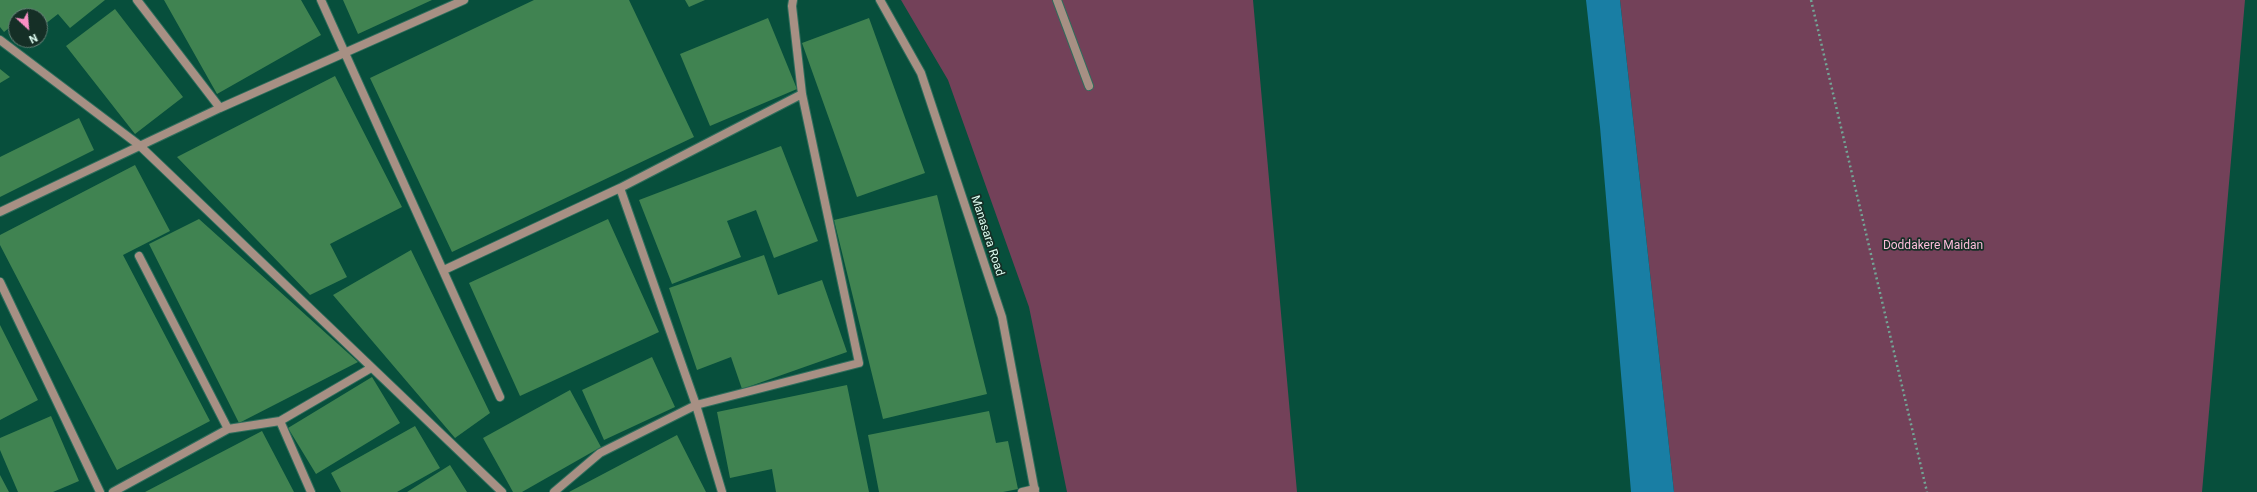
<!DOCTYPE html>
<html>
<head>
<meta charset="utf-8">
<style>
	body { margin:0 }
	#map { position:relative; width:2257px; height:492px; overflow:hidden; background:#074f3c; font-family:Roboto,sans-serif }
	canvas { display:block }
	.north { position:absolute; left:8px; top:8px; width:40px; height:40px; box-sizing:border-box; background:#152f26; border:1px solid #658177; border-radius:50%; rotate:154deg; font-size:11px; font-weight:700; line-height:16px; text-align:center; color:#ddfcf0 }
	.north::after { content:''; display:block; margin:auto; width:14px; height:18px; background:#fb8fc4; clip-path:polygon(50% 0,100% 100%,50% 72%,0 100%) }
</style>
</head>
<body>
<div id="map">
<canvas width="2257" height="492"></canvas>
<div class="north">N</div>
</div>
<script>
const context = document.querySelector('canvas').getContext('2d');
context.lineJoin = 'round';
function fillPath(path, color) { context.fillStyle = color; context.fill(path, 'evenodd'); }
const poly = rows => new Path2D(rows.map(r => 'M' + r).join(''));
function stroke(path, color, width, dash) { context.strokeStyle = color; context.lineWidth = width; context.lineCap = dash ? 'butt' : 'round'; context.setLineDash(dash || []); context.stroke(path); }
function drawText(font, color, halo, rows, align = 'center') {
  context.font = font + ' Roboto,sans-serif'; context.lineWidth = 3.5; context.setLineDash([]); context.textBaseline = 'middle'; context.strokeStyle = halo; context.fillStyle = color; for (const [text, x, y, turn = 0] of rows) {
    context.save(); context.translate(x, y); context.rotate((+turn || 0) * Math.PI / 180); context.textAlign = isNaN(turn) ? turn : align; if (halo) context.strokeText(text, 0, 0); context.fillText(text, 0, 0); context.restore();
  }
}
const green = poly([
	[901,0,1253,0,1297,492,1067,492,1029,307,948,80],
	[1620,0,2245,0,2202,492,1674,492]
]);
const water = poly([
	[1586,0,1620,0,1674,492,1631,492,1600,127]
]);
const building = poly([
	[0,0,105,0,70,28,58,14,40,28,40,16,16,16,16,22,4,32,0,27],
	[164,0,301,0,321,35,217,94],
	[343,0,432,0,358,34],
	[534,0,629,0,694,137,452,252,370,78],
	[685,0,705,0,689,7],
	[115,9,183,97,135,134,66,46],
	[768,18,797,89,710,126,680,54],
	[869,18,925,173,857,197,802,43],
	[0,69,10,77,0,83],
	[335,76,402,207,330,244,347,277,310,295,177,157],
	[79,118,94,150,0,197,0,157],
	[781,146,818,241,774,258,756,210,727,221,741,257,672,284,639,200],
	[135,165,170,231,123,255,210,421,117,470,0,245,0,235],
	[937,195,987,394,883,419,834,220],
	[199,219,358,362,239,423,149,244],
	[608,219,659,332,520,396,469,283],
	[411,250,490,413,455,438,333,295],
	[764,255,778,295,822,280,847,352,742,389,731,357,697,370,669,288],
	[0,325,38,400,0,420],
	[652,357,675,407,604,440,582,390],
	[372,377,400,423,316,474,288,428],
	[847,385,869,492,776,492,772,469,730,478,717,412],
	[570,390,601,447,522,492,513,492,483,438],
	[989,411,996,443,1008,441,1018,489,1003,492,879,492,868,435],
	[51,416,79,481,53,492,18,492,0,450,0,438],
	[415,426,440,468,397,492,341,492,331,473],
	[262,431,294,492,145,492],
	[677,435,706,492,569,492],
	[450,465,467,492,407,492],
	[0,475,9,492,0,492]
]);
const path = poly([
	[1811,0,1927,492]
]);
const lane = poly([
	[1057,0,1089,86]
]);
const street = poly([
	[137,0,220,108],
	[321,0,500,397],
	[880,0,921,73,1002,317,1035,492],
	[0,40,139,145,502,492],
	[620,188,696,405,722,492],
	[0,212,220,108,464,0],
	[139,256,228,429],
	[444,270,620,188,802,94],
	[0,282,100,492],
	[280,421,311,492],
	[113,492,228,429,280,421,371,368],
	[554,492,600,453,696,405,859,363,802,94,792,6,793,0],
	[1022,492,1035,489]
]);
const streetNames = [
	["Manasara Road",987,236,72]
];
const parkNames = [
	["Doddakere Maidan",1933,246]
];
fillPath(green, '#734159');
fillPath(water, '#197ea4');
fillPath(building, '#408351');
stroke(lane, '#2e6e5c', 10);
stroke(street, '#2e6e5c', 10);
stroke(path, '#72a596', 2.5, [2, 3]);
stroke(lane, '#a79084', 8);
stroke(street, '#a79084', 8);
drawText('12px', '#ddfcf0', '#152f26', streetNames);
drawText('12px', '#fcbdda', '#152f26', parkNames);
</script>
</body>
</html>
